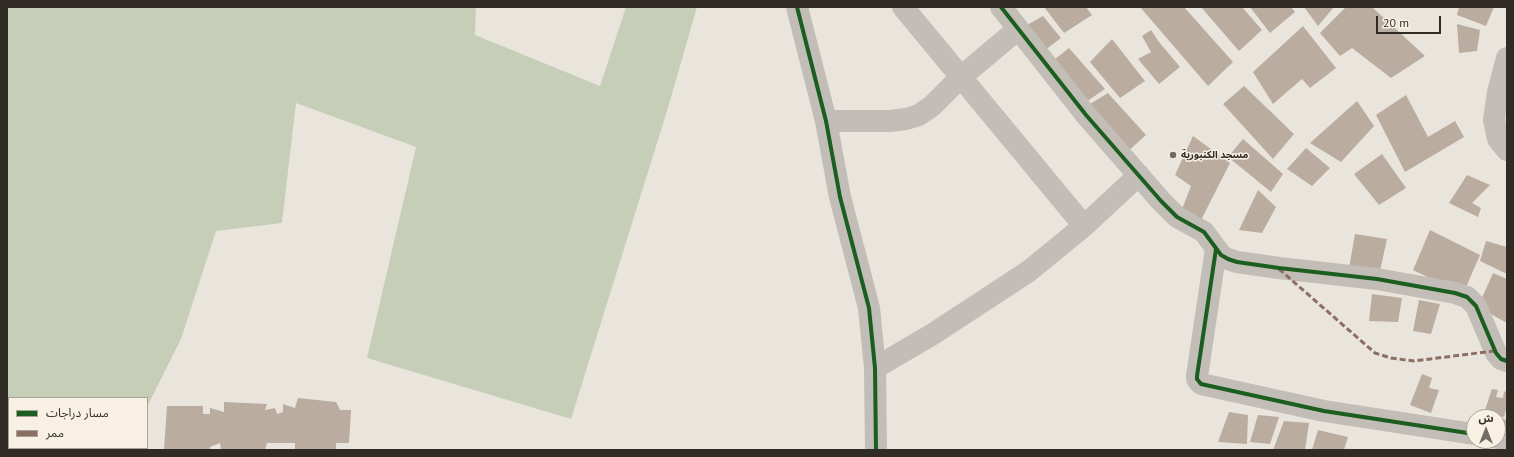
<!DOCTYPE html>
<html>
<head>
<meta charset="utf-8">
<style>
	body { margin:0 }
	#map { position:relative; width:1514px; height:457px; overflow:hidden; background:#e9e5dd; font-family:"PT Sans","Noto Sans Arabic",sans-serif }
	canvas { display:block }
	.frame { position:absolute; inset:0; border:8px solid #312b26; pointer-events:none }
	.legend { position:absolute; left:8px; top:397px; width:140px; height:52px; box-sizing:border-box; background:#f7f0e3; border:1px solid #a8a197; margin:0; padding:5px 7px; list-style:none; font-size:12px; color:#312b26 }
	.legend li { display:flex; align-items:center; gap:8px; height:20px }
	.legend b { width:20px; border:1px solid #a8a197 }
	.north { position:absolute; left:1466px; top:409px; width:40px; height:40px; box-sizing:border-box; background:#f7f0e3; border:1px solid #a8a197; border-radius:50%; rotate:0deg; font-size:11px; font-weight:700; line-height:16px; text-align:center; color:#312b26 }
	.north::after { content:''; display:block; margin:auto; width:14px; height:18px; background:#716c66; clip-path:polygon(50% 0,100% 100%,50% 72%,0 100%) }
	.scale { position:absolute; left:1376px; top:16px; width:65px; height:18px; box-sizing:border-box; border:2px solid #312b26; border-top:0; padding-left:5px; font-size:12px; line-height:14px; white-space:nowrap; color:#312b26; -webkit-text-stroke:3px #f7f0e3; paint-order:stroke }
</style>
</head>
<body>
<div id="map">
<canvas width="1514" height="457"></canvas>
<div class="frame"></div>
<ul class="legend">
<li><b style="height:5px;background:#1b5e20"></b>مسار دراجات</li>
<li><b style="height:5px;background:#8d6e63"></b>ممر</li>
</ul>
<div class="north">ش</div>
<div class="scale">20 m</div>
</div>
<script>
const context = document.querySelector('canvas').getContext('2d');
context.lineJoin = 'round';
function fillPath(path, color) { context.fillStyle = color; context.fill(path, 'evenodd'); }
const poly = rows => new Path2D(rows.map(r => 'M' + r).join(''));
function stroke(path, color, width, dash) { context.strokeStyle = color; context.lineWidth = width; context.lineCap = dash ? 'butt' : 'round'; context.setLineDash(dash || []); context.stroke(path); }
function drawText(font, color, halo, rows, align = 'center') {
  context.font = font + ' "PT Sans","Noto Sans Arabic",sans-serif'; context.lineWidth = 3; context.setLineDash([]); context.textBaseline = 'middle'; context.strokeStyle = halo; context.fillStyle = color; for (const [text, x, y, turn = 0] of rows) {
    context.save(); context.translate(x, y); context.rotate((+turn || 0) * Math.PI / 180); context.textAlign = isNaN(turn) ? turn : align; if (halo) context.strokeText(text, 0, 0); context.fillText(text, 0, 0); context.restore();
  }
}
const green = poly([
	[7,7,476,7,475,35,600,86,626,7,697,7,667,111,571,419,367,358,416,147,296,103,282,223,216,231,181,339,147,407,147,398,9,398,9,448,125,448,124,450,7,450]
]);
const building = poly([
	[1044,7,1086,7,1092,15,1064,33],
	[1140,7,1184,7,1233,62,1208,86],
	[1201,7,1242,7,1262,30,1239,51],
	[1250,7,1291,7,1295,12,1270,33],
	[1304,7,1334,7,1318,26],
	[1346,7,1372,7,1425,56,1391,78,1352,48,1340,56,1320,33],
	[1459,7,1494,7,1486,26,1457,15],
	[1043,16,1061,38,1045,50,1027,25],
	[1457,24,1480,30,1477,51,1459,53],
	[1303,26,1336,68,1310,88,1302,79,1273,104,1253,72],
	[1151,30,1159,42,1180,67,1159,84,1138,59,1151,52,1142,36],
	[1112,39,1145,81,1120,98,1090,62],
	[1069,48,1105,89,1086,102,1055,59],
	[1244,86,1294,134,1273,159,1223,104],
	[1108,93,1146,135,1126,153,1090,104],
	[1406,95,1428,137,1455,121,1464,137,1405,172,1376,115],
	[1357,101,1374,126,1341,162,1310,143],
	[1193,136,1230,163,1198,226,1179,217,1191,186,1175,175],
	[1243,139,1283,174,1271,192,1228,157],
	[1306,148,1330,168,1312,186,1287,169],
	[1382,154,1406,188,1379,205,1354,174],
	[1467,175,1490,185,1472,203,1481,208,1478,217,1449,203],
	[1258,190,1276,207,1262,233,1239,230],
	[1430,230,1480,255,1463,294,1413,270],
	[1355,234,1387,239,1380,271,1349,268],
	[1486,241,1507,247,1507,274,1480,261],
	[1493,273,1507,279,1507,323,1478,307],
	[1372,294,1402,298,1398,322,1369,321],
	[1419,300,1440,304,1431,334,1413,331],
	[1422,374,1432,378,1429,388,1439,390,1431,413,1410,405],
	[1492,389,1498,390,1496,397,1503,398,1504,391,1507,393,1507,406,1504,417,1484,413],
	[298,398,336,402,340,410,351,410,349,443,336,443,336,450,295,450,295,443,267,443,265,450,221,450,220,443,210,447,210,450,164,450,167,406,203,406,203,414,210,414,210,408,224,412,224,402,267,404,265,410,275,408,277,414,283,412,283,404,295,408],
	[1229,412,1248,415,1247,444,1218,442],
	[1258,415,1279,417,1270,444,1250,442],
	[1498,418,1507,420,1507,433,1498,432],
	[1284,421,1309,423,1305,450,1273,450],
	[1318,430,1348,437,1344,450,1312,450]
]);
const minor = poly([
	[797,7,826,121,840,197,869,308,875,368,876,450],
	[903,7,1084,226],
	[1001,7,1086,115,1161,201,1177,217,1204,232,1221,255,1228,259,1237,262,1279,268,1377,279,1455,293,1467,297,1476,306,1496,353,1501,359,1507,361],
	[1507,58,1498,92,1494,120,1498,139,1507,150],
	[826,121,890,121,906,119,919,115,932,106,961,77,1018,29],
	[1216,249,1197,376,1197,379,1201,384,1324,411,1474,434],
	[875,368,933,334,1029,271,1084,226,1139,175],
	[1498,438,1507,440]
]);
const quiet = poly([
	[1279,269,1375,353,1391,358,1414,361,1494,351]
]);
const cycleway = poly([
	[797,7,826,121,840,197,869,308,875,368,876,450],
	[1001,7,1086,115,1161,201,1177,217,1204,232,1221,255,1228,259,1237,262,1279,268,1377,279,1455,293,1467,297,1476,306,1496,353,1501,359,1507,361],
	[1216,249,1197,376,1197,379,1201,384,1324,411,1474,434]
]);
const markers = [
	[1173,155,4,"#716c66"]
];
const poiNames = [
	["مسجد الكنبورية",1181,155]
];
fillPath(green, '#c7ceb8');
fillPath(building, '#bbaca0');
stroke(minor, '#c2bdb6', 22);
stroke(quiet, '#8d6e63', 3, [6, 3]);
stroke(cycleway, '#1b5e20', 4);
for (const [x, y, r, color] of markers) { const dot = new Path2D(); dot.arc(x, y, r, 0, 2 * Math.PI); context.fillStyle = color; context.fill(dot); stroke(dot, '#f7f0e3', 1.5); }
drawText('bold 10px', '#312b26', '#f7f0e3', poiNames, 'left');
</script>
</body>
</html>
